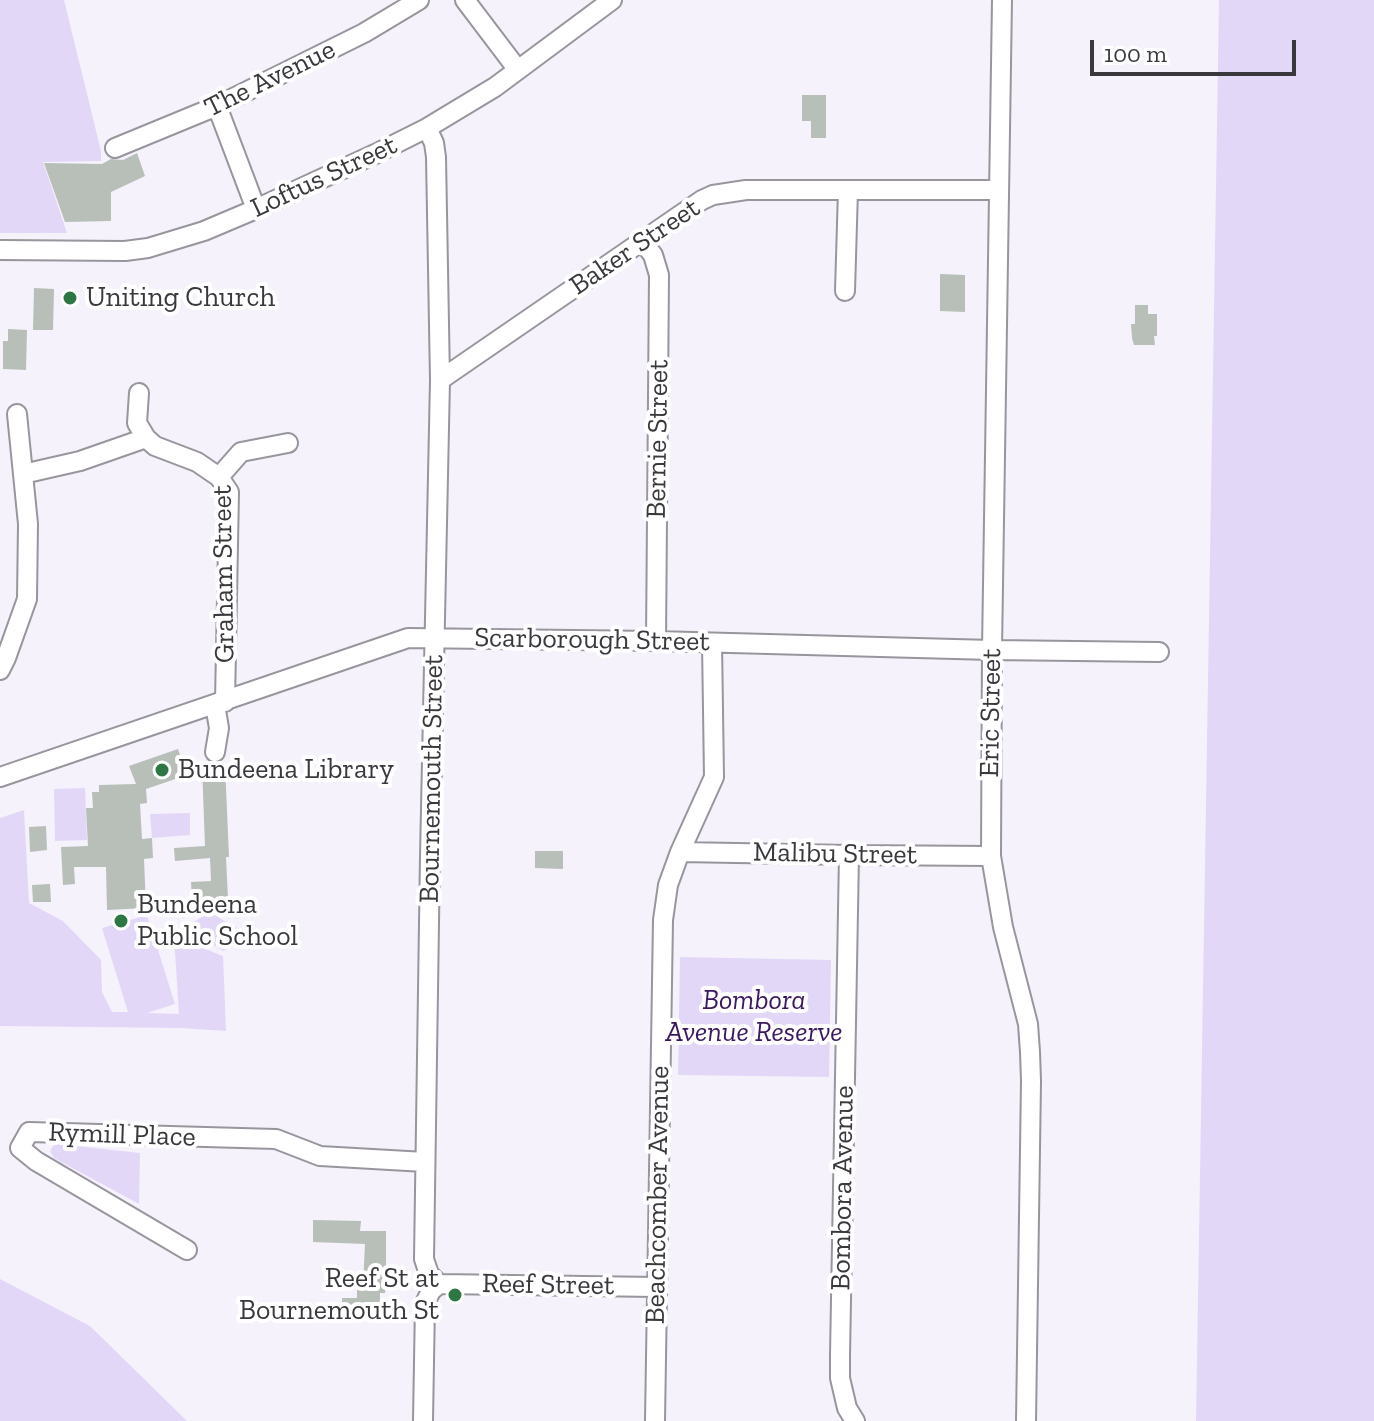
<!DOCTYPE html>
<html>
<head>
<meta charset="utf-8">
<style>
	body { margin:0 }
	#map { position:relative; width:1374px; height:1421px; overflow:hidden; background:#f5f2fb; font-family:"Zilla Slab",serif }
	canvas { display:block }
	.scale { position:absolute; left:1090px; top:40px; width:206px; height:36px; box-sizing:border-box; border:4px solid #39383c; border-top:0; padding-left:10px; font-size:24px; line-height:28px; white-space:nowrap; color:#39383c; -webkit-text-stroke:6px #fff; paint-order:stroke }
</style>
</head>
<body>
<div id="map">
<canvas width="1374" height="1421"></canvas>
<div class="scale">100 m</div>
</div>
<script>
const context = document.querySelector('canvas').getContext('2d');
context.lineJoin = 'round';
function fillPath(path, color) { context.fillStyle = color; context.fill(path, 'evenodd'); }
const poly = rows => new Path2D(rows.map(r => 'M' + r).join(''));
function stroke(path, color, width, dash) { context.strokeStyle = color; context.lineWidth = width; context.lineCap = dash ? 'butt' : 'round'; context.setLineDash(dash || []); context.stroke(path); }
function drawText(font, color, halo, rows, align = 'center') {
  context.font = font + ' "Zilla Slab",serif'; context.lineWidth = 8; context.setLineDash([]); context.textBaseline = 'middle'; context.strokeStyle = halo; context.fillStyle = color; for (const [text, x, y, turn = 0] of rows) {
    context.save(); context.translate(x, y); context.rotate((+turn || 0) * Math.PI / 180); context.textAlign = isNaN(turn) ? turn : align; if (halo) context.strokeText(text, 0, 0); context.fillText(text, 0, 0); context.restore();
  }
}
const green = poly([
	[0,0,64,0,101,151,101,161,43,162,67,233,0,233],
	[1219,0,1374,0,1374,1421,1196,1421],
	[85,788,87,840,55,841,54,789],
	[24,810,29,903,63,921,101,960,102,992,112,1012,128,1012,102,928,147,915,175,1004,147,1013,179,1014,174,937,223,956,226,1031,180,1028,0,1026,0,818],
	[190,813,190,835,152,838,150,814],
	[209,912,237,928,237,944,223,951,209,942,201,931,191,933,191,924],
	[680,957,831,960,829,1077,678,1075],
	[58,1144,140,1153,139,1204,54,1158,50,1151,53,1146],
	[0,1279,90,1326,187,1421,0,1421]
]);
const building = poly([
	[802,95,826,95,826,138,811,138,811,121,802,121],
	[137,153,145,176,111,192,111,221,65,222,44,163,102,164,111,159,123,160],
	[940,274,965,275,965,312,940,311],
	[34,288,54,289,53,330,33,330],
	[1135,305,1148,305,1148,314,1157,314,1157,336,1154,336,1155,345,1134,345,1132,338,1131,324,1135,324],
	[8,329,27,330,26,370,3,369,3,341,8,341],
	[178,749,187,775,146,789,147,803,140,804,142,839,152,838,153,858,144,859,146,908,107,910,106,867,74,867,75,884,63,885,61,847,88,846,86,808,93,808,92,792,99,792,99,785,136,784,129,766],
	[225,765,229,857,226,857,228,899,192,901,191,882,211,881,210,858,175,861,174,848,205,846,202,766],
	[46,826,47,850,30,852,29,827],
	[535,851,563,851,563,869,535,868],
	[50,884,51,902,33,902,32,885],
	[313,1220,361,1221,360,1231,386,1231,386,1287,385,1293,380,1293,380,1318,342,1318,342,1298,357,1298,357,1285,363,1285,365,1244,313,1242]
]);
const minor = poly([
	[465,0,518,70],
	[1002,0,992,650,991,856,1003,927,1028,1024,1030,1052,1031,1081,1026,1421],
	[217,106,256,209],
	[427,128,434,143,436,157,440,380,430,856,424,1259,429,1274,439,1284],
	[115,148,217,106,364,33,419,0],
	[642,241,653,255,659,275,656,641],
	[0,250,125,251,148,248,204,231,256,209,375,154,427,128,495,87,612,0],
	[845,291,848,190],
	[440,380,702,200,713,195,746,190,999,190],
	[139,393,137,423,146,438,155,446,197,462,219,477],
	[23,474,80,461,146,438],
	[0,670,6,658,27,599,28,524,17,414],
	[225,702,229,492,219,477,241,452,288,443],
	[215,705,219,728,215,752],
	[0,777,408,638,656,641,992,650,1159,652],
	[680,852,849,855,991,856],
	[849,855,840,1355,840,1378,847,1408,855,1421],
	[187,1250,36,1161,20,1148,29,1132,276,1139,320,1156,425,1162],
	[439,1284,657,1287],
	[423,1421,425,1303,431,1291,439,1284],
	[655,1421,663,920,668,885,680,852,714,777,712,643]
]);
const markers = [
	[70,298,8,"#2d7745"],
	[162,770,8,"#2d7745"],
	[121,921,8,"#2d7745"],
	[455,1295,8,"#2d7745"]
];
const streetNames = [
	["The Avenue",270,79,-26],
	["Loftus Street",324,177,-25],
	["Baker Street",635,247,-34],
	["Bernie Street",658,439,-89],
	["Graham Street",224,574,-91],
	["Scarborough Street",592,640,1],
	["Eric Street",991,713,-89],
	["Bournemouth Street",432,779,-89],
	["Malibu Street",835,854,1],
	["Rymill Place",122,1135,2],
	["Bombora Avenue",843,1188,-89],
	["Beachcomber Avenue",658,1195,-89],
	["Reef Street",548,1285,1]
];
const poiNames = [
	["Uniting Church",86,298],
	["Bundeena Library",178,770],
	["Bundeena",137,905],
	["Public School",137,937],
	["Reef St at",439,1279,"right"],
	["Bournemouth St",439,1311,"right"]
];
const parkNames = [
	["Bombora",754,1001],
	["Avenue Reserve",754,1033]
];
fillPath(green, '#e3d7f8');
fillPath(building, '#b7bfb8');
stroke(minor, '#98959d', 22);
stroke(minor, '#fff', 18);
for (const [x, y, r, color] of markers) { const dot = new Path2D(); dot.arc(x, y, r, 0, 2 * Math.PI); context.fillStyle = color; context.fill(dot); stroke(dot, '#fff', 3); }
drawText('28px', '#39383c', '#fff', streetNames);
drawText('28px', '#39383c', '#fff', poiNames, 'left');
drawText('italic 28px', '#3a185f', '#fff', parkNames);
</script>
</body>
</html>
